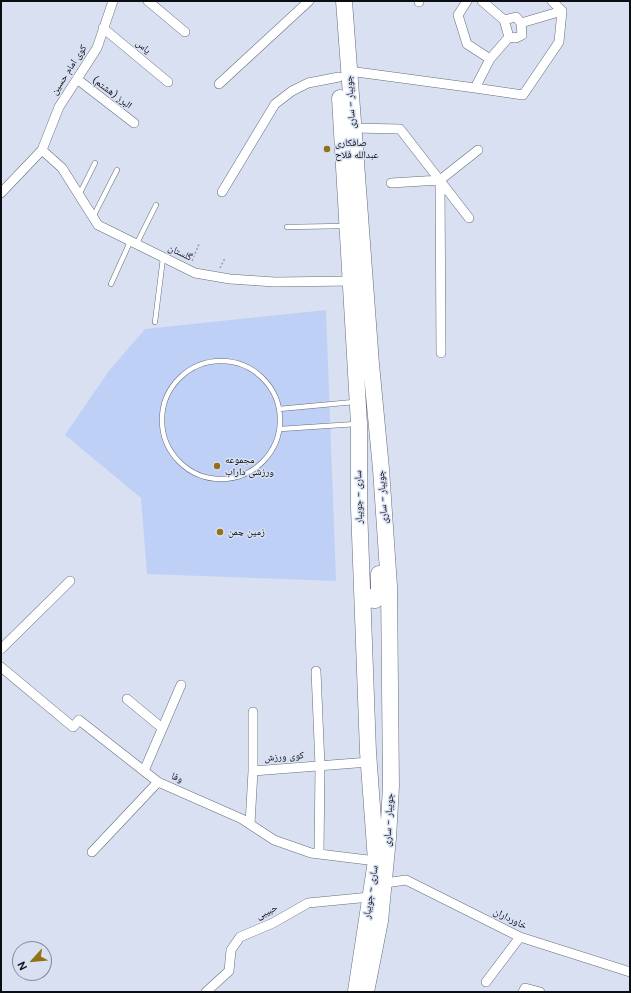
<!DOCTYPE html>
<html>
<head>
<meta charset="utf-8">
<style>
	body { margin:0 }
	#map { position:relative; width:631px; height:993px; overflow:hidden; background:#d8e0f2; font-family:"DM Sans",sans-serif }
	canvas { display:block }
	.frame { position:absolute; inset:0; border:2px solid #0a0d12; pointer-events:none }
	.north { position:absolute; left:12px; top:941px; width:40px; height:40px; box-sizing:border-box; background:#d8e0f2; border:1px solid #868c98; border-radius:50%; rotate:243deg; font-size:11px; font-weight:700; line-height:16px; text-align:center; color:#0a0d12 }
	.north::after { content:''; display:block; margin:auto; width:14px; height:18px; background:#927117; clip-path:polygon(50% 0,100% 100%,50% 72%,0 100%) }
</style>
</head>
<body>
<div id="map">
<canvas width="631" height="993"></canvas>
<div class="frame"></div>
<div class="north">N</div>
</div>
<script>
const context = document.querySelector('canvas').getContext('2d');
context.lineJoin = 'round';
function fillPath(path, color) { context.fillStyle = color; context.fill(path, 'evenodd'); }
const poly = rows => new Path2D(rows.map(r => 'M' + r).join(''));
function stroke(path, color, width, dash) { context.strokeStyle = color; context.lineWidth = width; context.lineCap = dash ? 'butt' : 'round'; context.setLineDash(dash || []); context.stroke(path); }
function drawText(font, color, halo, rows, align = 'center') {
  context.font = font + ' "DM Sans","Noto Naskh Arabic",sans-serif'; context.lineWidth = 3; context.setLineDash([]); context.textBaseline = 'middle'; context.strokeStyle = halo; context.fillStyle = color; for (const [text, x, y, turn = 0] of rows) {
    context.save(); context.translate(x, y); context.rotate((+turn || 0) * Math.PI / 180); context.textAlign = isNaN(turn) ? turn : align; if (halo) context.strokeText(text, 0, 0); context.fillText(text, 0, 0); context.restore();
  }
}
const green = poly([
	[326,310,336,581,147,574,141,498,65,435,108,372,145,329]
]);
const path = poly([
	[192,261,199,244],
	[220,268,225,258]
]);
const lane = poly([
	[79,195,95,163],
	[93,217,117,170],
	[287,227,344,226],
	[136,245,156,205],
	[111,284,130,242],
	[155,322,163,258],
	'162 420a59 59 0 1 1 118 0a59 59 0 1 1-118 0Z',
	[279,409,354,402],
	[280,429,356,424]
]);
const street = poly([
	[148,1,185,32],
	[482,1,504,20,509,37,490,59],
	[419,2,419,1],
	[504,20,516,17,521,23,562,11],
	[103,28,168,82],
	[509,37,516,38,522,35,521,23],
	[349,71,475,88,490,59,467,44,458,15,467,1],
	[77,79,134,123],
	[219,84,309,1],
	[475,88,523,95,559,42,562,11,552,1],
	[353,128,400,129,469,218],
	[42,150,62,168,98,225,195,273,230,279,275,282,352,281],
	[440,180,441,353],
	[391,183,440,180,478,150],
	[222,192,275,104,292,91,308,83,339,77],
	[1,193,42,150,59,107,97,48,113,1],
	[1,649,70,581],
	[1,667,73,727,79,720,158,782,242,819,274,840,311,853,376,861],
	[316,671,320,766,319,854],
	[127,699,162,728],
	[253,712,253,771],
	[144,771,181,685],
	[250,824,253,771,369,762],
	[92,852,158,782],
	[385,883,406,880,520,937,630,972],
	[486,982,520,937],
	[206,992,229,971,231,950,240,937,273,923,308,903,370,897],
	[523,992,525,988,540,992]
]);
const highway = poly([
	[344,1,371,364,381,469,389,586,391,786,388,838,380,921,366,992],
	[340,98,359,424,359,507,368,752,376,861,356,991],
	[363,593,369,599,375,600,379,594,379,574]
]);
const markers = [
	[327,149,4,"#927117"],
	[217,466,4,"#927117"],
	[220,532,4,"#927117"]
];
const streetNames = [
	["یاس",143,47,40],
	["کوی امام حسین",69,70,-57],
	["البرز (هشتم)",112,93,37],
	["جویبار - ساری",351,102,-94],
	["گلستان",180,253,26],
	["ساری - جویبار",359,497,-91],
	["جویبار - ساری",383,497,-94],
	["کوی ورزش",284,757,-4],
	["وفا",177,778,22],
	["جویبار - ساری",389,820,-87],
	["ساری - جویبار",371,892,-81],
	["حبیبی",267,912,-26],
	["خاورداران",510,919,26]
];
const poiNames = [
	["صافکاری",335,143],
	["عبدالله فلاح",335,155],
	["مجموعه",225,460],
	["ورزشی داراب",225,472],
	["زمین چمن",228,532]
];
fillPath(green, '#bfd0f7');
stroke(lane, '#656c7b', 5.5);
stroke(street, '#656c7b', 10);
stroke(highway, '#656c7b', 17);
stroke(path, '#979eac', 1.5, [2, 2]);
stroke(lane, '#fff', 4.5);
stroke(street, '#fff', 9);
stroke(highway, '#fff', 16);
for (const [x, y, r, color] of markers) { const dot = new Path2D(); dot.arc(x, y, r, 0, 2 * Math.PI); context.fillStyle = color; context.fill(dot); stroke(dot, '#d8e0f2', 1.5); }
drawText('10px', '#0a0d12', '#d8e0f2', streetNames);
drawText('10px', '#0a0d12', '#d8e0f2', poiNames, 'left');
</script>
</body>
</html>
